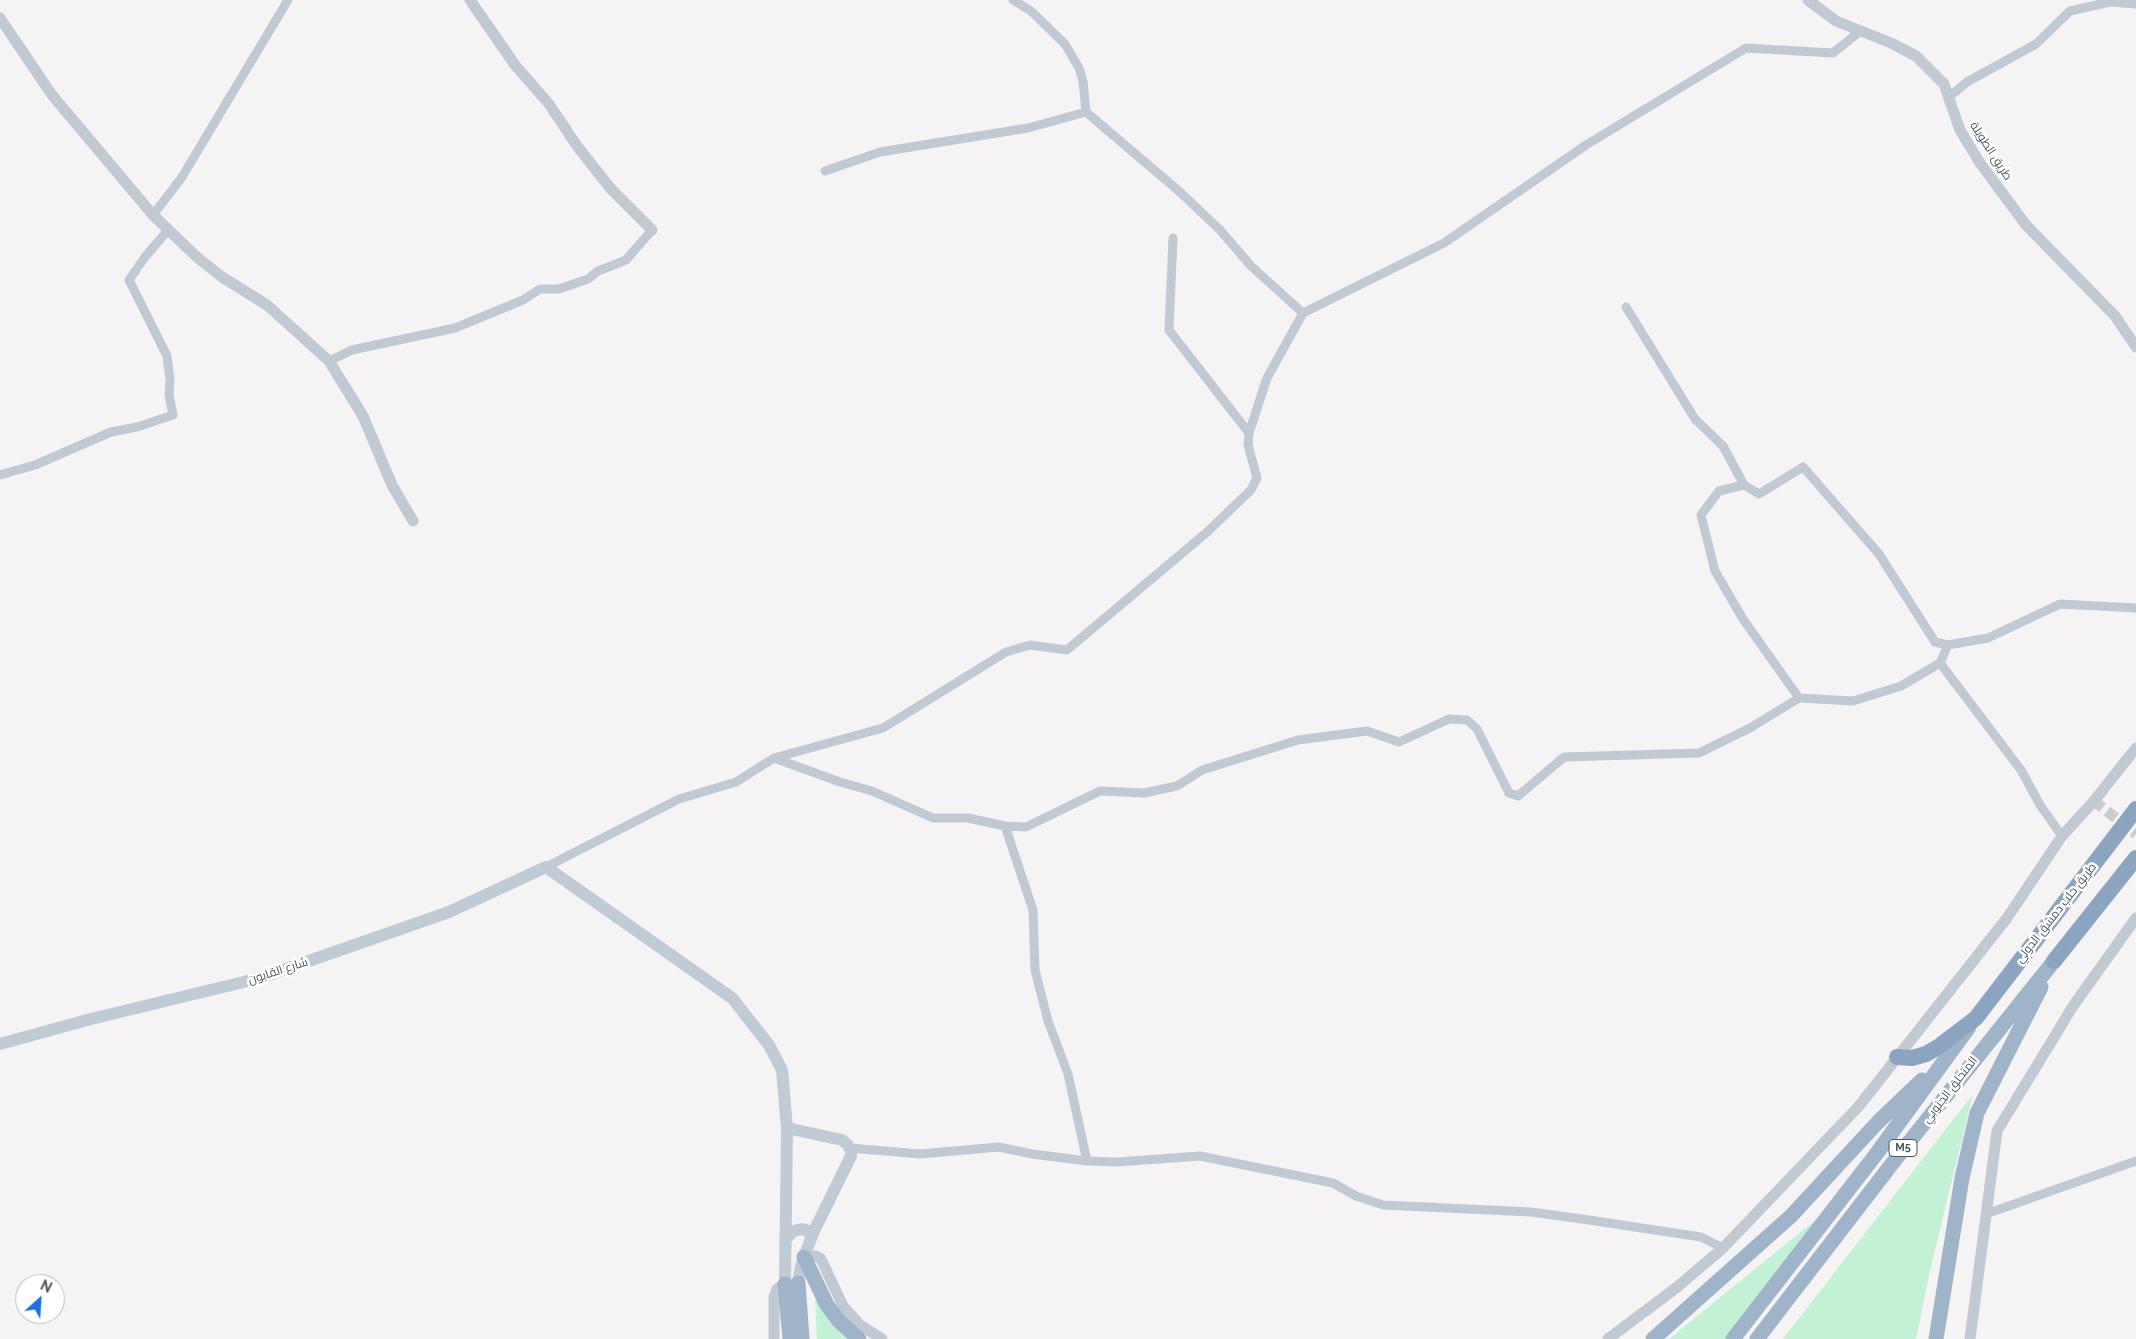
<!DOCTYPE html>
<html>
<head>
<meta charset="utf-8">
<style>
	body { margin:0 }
	#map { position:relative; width:2136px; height:1339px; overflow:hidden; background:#f5f3f3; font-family:Raleway,sans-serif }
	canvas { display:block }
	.north { position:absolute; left:15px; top:1274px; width:50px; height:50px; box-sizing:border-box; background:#fff; border:1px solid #b7bbc0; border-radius:50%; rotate:26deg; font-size:14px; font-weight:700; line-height:20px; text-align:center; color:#4a5661 }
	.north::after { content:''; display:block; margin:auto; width:18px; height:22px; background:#1a73e8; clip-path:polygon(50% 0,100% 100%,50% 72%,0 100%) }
</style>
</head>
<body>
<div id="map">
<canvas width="2136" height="1339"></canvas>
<div class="north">N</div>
</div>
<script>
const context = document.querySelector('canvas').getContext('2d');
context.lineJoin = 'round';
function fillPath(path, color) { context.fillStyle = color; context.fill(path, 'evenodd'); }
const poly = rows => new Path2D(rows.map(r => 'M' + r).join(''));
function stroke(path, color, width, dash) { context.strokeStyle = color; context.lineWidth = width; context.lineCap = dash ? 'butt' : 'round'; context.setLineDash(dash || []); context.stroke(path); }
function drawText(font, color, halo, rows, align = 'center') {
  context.font = font + ' Raleway,Cairo,sans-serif'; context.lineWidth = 5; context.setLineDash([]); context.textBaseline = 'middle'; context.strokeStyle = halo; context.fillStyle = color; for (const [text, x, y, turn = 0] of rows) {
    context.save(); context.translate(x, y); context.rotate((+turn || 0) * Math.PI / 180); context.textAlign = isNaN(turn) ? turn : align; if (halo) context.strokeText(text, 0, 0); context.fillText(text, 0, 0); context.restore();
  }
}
const green = poly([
	[1973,1094,1930,1271,1916,1339,1783,1339],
	[1818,1218,1725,1339,1669,1339],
	[814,1275,858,1339,817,1339]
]);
const tertiaryTunnel = poly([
	[2094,801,2136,834]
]);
const minor = poly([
	[1013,0,1031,11,1065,44,1079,68,1083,81,1086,112,1180,192,1220,230,1251,266,1303,313],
	[1949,97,1967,82,2036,44,2070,11,2110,2,2136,4],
	[825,171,880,152,1028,128,1086,112],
	[153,215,182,177,288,0],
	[1173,238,1169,330,1249,433],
	[1626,307,1695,419,1723,446,1744,485,1759,494,1803,467,1879,554,1935,642,1948,645],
	[329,361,352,350,455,328,523,300,540,289,559,289,588,279,598,271,626,260,652,230],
	[0,475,35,465,111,432,137,427,173,415,169,395,170,380,167,356,129,280,145,257,168,230],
	[1744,485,1719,491,1701,515,1715,571,1743,619,1799,698,1853,701,1901,686,1940,663,1948,645,1988,638,2060,604,2136,608],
	[1940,663,2021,770,2040,805,2062,836],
	[774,758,840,782,872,791,933,818,968,818,1005,826,1026,827,1100,791,1144,793,1177,786,1202,770,1298,740,1367,731,1399,742,1449,719,1467,720,1477,729,1509,793,1518,796,1564,757,1699,753,1750,728,1799,698],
	[1005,826,1033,910,1035,970,1048,1021,1068,1074,1087,1161],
	[546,867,679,799,736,782,774,758,883,728,1006,652,1030,645,1067,650,1206,533,1251,490,1257,478,1248,445,1249,433,1267,378,1303,313,1444,243,1586,145,1746,48,1833,53,1859,32],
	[850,1148,920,1154,999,1147,1032,1154,1087,1161,1117,1162,1200,1156,1333,1183,1356,1196,1383,1205,1531,1212,1582,1219,1701,1237,1723,1248],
	[1986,1214,2136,1161]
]);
const tertiary = poly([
	[470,0,515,65,549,104,577,146,611,189,652,230],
	[1808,0,1836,21,1891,43,1916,56,1944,84,1960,130,1980,163,2026,225,2115,316,2136,347],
	[0,18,52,95,153,215,198,258,222,277,267,305,329,361,363,416,392,485,413,521],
	[804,1257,816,1256,821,1259,843,1306,860,1325,882,1339],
	[774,1339,774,1297,777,1289,785,1284],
	[1608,1339,1676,1288,1723,1248,1859,1106,2007,918,2062,836,2094,801,2136,748],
	[1970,1339,1997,1131,2073,1006,2136,918]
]);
const secondary = poly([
	[0,1044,91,1019,260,978,449,912,546,867,732,998,769,1045,782,1070,787,1128,785,1284],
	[787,1128,842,1140,848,1145,851,1152,851,1156,813,1233,801,1266,798,1283],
	[786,1239,793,1231,802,1229,813,1233]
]);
const trunk = poly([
	[804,1257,827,1305,839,1321,859,1339],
	[798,1283,802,1339],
	[785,1284,790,1339],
	[1653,1339,1791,1216,1878,1122,1922,1080],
	[1733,1339,1877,1153,1969,1027],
	[1757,1339,1898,1156,2054,961],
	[1936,1339,1962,1178,1977,1113,2041,987]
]);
const motorway = poly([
	[2054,961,2136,858],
	[1897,1057,1912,1058,1926,1054,1938,1047,1976,1018,2136,809]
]);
const shields = [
	[1903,1148,28]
];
const shieldNames = [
	["M5",1903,1148]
];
const streetNames = [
	["طريق الطويلة",1991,151,57],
	["طريق حلب دمشق الدولي",2056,913,-52],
	["شارع القابون",278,971,-18],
	["المتحلق الجنوبي",1950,1090,-52]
];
fillPath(green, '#c3f1d5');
stroke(tertiaryTunnel, '#caccce', 11, [11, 5.5]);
stroke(minor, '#c1cad2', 9);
stroke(tertiary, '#c1cad2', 11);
stroke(secondary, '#c1cbd6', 12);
stroke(trunk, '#9fb4c9', 15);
stroke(motorway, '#8ba5c1', 16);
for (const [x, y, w] of shields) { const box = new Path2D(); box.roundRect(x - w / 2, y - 8.5, w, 17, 4); context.fillStyle = '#fff'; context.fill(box); stroke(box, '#4a5661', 1); }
drawText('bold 11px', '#4a5661', null, shieldNames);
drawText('12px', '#4a5661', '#fff', streetNames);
</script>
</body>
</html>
